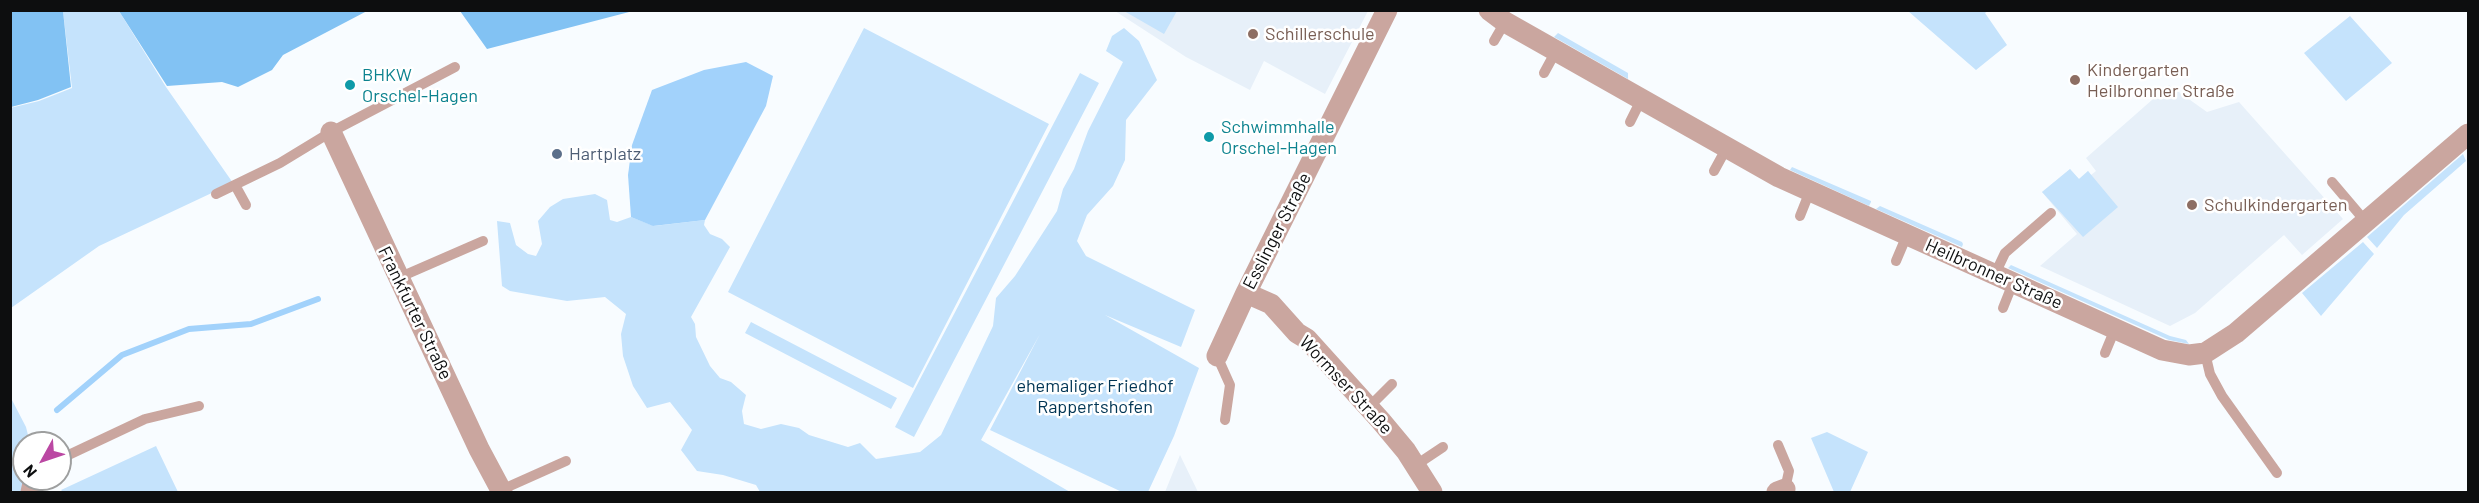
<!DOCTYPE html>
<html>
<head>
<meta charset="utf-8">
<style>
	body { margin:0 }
	#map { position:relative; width:2479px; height:503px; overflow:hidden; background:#f8fcff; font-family:Barlow,sans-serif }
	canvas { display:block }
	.frame { position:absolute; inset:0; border:12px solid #0d0e0f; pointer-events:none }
	.north { position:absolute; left:12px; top:431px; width:60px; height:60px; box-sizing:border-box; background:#fff; border:2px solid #9e9f9f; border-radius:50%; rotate:230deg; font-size:16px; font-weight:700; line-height:24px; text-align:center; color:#0d0e0f }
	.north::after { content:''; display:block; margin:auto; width:21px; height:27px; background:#bb48a3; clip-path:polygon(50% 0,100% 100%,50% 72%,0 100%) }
</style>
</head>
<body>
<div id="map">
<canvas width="2479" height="503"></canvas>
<div class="frame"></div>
<div class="north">N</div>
</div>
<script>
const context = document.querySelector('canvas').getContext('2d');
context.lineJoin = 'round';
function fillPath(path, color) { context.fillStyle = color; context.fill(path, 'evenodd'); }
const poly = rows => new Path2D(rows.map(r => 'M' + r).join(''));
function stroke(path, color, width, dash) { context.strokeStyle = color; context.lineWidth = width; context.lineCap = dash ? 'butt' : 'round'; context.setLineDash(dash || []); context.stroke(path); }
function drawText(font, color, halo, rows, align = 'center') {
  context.font = font + ' Barlow,sans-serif'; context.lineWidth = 5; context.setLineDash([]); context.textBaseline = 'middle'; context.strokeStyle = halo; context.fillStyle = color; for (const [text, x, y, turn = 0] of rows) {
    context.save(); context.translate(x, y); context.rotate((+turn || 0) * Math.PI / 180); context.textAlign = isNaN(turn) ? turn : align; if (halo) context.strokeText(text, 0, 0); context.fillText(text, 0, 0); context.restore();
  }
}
const built = poly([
	[1115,11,1116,10,1368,11,1325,94,1264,61,1250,90,1186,57],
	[2169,85,2207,112,2239,102,2343,219,2302,255,2284,235,2195,313,2170,326,2040,266,2077,234,2042,192,2070,169,2079,179,2088,171,2091,175,2096,171,2086,158],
	[1180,455,1198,492,1165,492]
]);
const green = poly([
	[63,11,119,11,166,87,233,183,99,246,11,308,10,108,39,101,72,88],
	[1124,11,1177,11,1164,34],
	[1908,11,1988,11,1985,13,2007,45,1976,70],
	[2350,16,2392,63,2346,101,2304,53],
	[864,28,1049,124,913,388,728,292],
	[1124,28,1139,41,1157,80,1126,120,1125,160,1113,186,1087,215,1077,241,1086,256,1195,310,1181,347,1105,315,1199,368,1174,436,1148,492,1122,492,990,430,1040,334,981,440,1070,492,760,492,756,485,723,475,697,471,681,450,692,430,670,402,647,408,633,386,623,356,621,334,626,314,605,297,567,301,510,291,502,286,497,221,510,223,516,245,528,254,536,256,542,244,538,221,550,207,563,199,595,194,607,200,610,220,617,222,631,217,654,226,705,220,704,225,710,234,722,239,730,247,691,317,695,324,696,337,710,366,720,378,731,382,746,395,742,411,744,424,761,429,781,424,799,428,809,435,848,447,860,443,876,459,920,452,941,435,993,326,996,298,1015,276,1057,211,1063,189,1074,169,1088,131,1123,62,1106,51,1112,36],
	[1558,33,1628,73,1628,79,1554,37],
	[1080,73,1099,83,914,437,895,427],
	[2463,154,2466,161,2404,215,2377,248,2367,237],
	[1792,167,1871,201,1871,202,1869,206,1790,170],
	[2070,169,2079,179,2088,171,2118,207,2083,237,2042,192],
	[1880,206,1962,242,1963,244,1962,247,1876,209],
	[2363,242,2374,254,2321,316,2302,293],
	[2011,265,2170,336,2186,340,2189,344,2169,340,2008,268],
	[751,322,897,398,891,409,745,333],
	[10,379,12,400,26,427,30,443,24,443,24,479,31,492,11,492],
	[1827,432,1868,452,1850,492,1834,492,1811,438],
	[156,446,178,492,63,492,61,490]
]);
const forest = poly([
	[11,10,63,11,71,87,38,100,11,107],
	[119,11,367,11,283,55,272,70,238,87,222,82,167,86],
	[460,11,633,11,487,49]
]);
const water = poly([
	[746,62,773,76,766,106,705,220,653,226,631,217,628,175,632,145,652,90,704,70]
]);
const stream = poly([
	[57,410,122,355,189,329,251,324,318,299]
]);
const lane = poly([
	[1494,41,1505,22],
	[1544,73,1556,51],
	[1630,122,1641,100],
	[1714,171,1726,149],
	[2332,182,2366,222],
	[235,185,246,205],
	[216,194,280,163,331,132,455,67],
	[1800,216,1810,191],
	[1896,261,1907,235],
	[1995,274,2005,253,2051,213],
	[398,278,483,241],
	[2003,308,2013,283],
	[2105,353,2115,329],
	[2205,353,2210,374,2222,396,2277,473],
	[1217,356,1230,385,1225,420],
	[1369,407,1392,384],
	[1778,445,1789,471,1785,489],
	[60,459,145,419,199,406],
	[1416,465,1443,447],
	[501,490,566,461]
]);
const street = poly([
	[1489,10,1505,22,1779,177,2162,350,2189,355,2205,353,2236,333,2468,134],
	[331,132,479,449,502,492],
	[1246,293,1271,304,1297,333,1307,339,1381,421,1406,451,1432,492],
	[1217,356,1246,293,1387,10],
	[31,492,34,479],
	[1777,492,1785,489]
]);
const markers = [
	[1253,34,6,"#8d6e63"],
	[2075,80,6,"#8d6e63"],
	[350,85,6,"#0f9aa8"],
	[1209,137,6,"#0f9aa8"],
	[557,154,6,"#5c6f8a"],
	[2192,205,6,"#8d6e63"]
];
const educationNames = [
	["Schillerschule",1265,34],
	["Kindergarten",2087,70],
	["Heilbronner Straße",2087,91],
	["Schulkindergarten",2204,205]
];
const cultureNames = [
	["BHKW",362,75],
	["Orschel-Hagen",362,96],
	["Schwimmhalle",1221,127],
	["Orschel-Hagen",1221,148]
];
const serviceNames = [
	["Hartplatz",569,154]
];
const streetNames = [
	["Esslinger Straße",1277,231,-63],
	["Heilbronner Straße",1994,274,24],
	["Frankfurter Straße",415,313,64],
	["Wormser Straße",1346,385,47]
];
const parkNames = [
	["ehemaliger Friedhof",1095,386],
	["Rappertshofen",1095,407]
];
fillPath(built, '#e7f0f9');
fillPath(green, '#c5e3fc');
fillPath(forest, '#82c2f3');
fillPath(water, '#a2d2fb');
stroke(stream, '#a2d2fb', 6);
stroke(lane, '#caa69f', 10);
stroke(street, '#caa69f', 21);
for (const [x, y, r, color] of markers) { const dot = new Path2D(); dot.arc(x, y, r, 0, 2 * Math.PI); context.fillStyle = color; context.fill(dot); stroke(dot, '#fff', 2); }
drawText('18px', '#785e54', '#fff', educationNames, 'left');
drawText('18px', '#0d838f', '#fff', cultureNames, 'left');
drawText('18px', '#4e5e75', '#fff', serviceNames, 'left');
drawText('18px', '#0d0e0f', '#fff', streetNames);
drawText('18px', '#003554', '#fff', parkNames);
</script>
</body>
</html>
